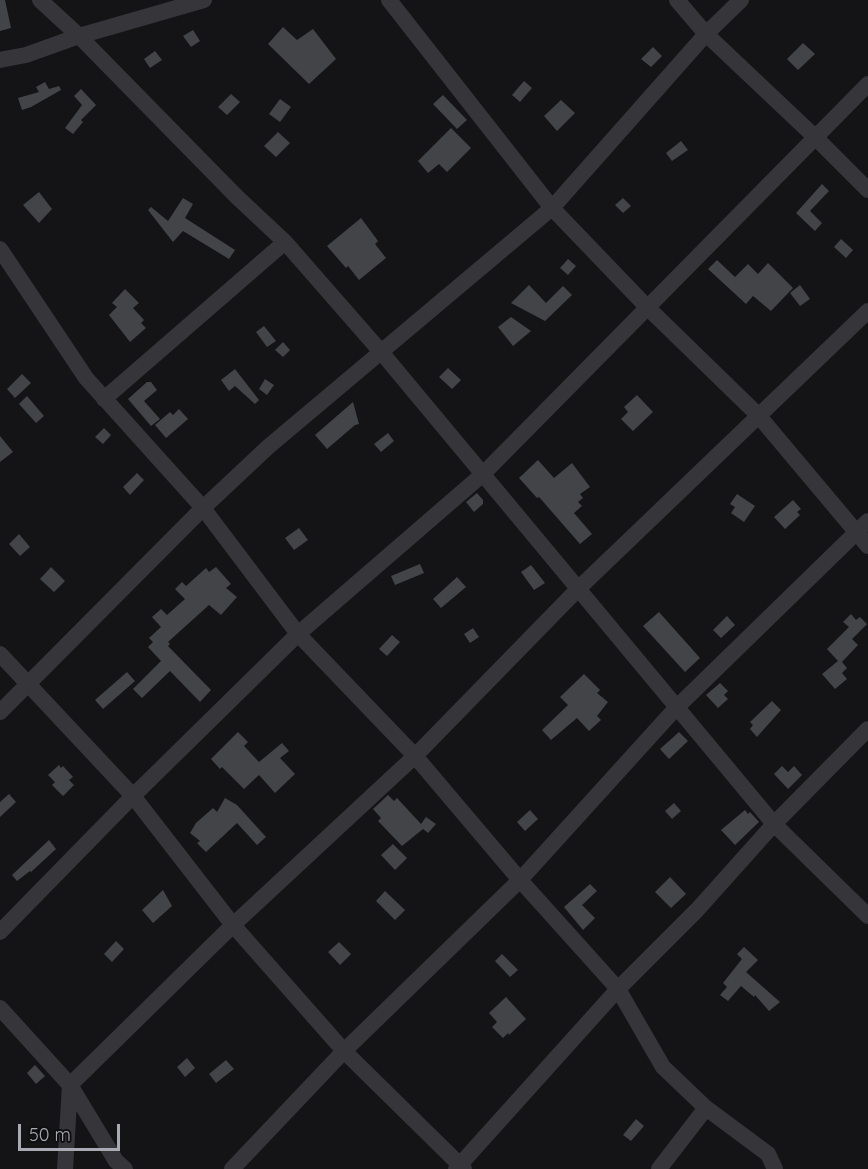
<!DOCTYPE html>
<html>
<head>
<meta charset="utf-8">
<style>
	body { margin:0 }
	#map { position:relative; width:868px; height:1169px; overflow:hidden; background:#141416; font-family:Quicksand,sans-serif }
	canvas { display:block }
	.scale { position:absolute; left:18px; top:1124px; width:102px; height:27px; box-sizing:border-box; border:3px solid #a8abb4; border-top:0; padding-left:8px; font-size:18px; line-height:21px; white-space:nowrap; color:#a8abb4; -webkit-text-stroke:4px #0f0f11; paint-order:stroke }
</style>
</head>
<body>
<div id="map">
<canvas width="868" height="1169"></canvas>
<div class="scale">50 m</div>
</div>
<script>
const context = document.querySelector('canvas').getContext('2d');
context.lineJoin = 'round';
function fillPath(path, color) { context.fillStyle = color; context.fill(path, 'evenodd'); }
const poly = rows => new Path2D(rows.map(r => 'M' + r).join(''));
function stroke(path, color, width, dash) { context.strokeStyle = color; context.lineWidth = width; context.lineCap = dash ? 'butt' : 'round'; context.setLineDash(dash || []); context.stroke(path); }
const building = poly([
	[0,0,5,0,11,28,0,31],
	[283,27,297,40,313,29,336,59,309,84,268,44],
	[193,30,200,41,191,47,183,36],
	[803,43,815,54,798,70,787,59],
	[653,47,662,56,651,67,641,59],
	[155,51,162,60,150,68,144,59],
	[524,81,532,88,520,102,512,95],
	[45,82,49,89,59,86,61,90,31,107,22,110,18,98,39,92,36,87],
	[81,89,96,105,81,120,83,122,73,134,65,128,82,105,74,96],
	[231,94,240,102,227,115,218,107],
	[443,95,467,120,457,129,433,104],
	[280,99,291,107,280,122,269,114],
	[561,100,575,113,557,131,544,116],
	[451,128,471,148,447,172,439,164,428,173,418,161],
	[278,132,290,143,276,157,264,146],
	[681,141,688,150,672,161,666,153],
	[822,184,829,191,810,211,822,223,815,231,796,213],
	[39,192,52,209,39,223,23,205],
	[183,198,193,204,185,218,235,250,229,259,183,231,173,242,148,210,151,207,168,221],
	[623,198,631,206,623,213,615,205],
	[361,218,378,241,375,244,386,258,359,280,348,266,346,268,327,246],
	[841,239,853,250,846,258,834,247],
	[568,259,576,266,568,275,560,268],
	[717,260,735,277,748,264,758,274,768,263,793,288,771,311,753,296,746,304,708,269],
	[529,285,546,303,563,286,572,295,545,321,511,303],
	[800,285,810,299,800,306,790,293],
	[125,289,139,303,133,308,144,320,141,323,146,328,130,342,109,315,117,307,112,303],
	[511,317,531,331,513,346,498,327],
	[264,326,276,341,267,347,256,332],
	[283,342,290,350,283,357,275,350],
	[448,368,461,380,452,389,439,377],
	[235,369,259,400,255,404,235,386,229,391,221,380],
	[22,374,31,383,15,398,7,389],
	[265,379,274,385,267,395,259,389],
	[147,382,151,382,157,390,144,401,160,419,151,426,128,399],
	[637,395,653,412,633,431,621,419,628,412,624,407],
	[27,396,44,416,36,423,19,404],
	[353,402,359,424,355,425,327,449,315,435],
	[179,409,188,419,166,438,155,425,170,412,173,415],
	[104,428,111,435,103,444,95,437],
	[388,433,394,441,381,452,374,444],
	[0,436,13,452,0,462],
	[538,460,554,478,572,463,590,487,580,494,583,498,578,502,582,506,574,513,592,534,580,544,539,497,537,498,519,478],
	[137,473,144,480,130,495,123,487],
	[477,493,483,500,483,504,474,512,466,502],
	[737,494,755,506,744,522,731,513,735,507,730,504],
	[793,500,801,509,797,512,800,515,785,529,774,517],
	[299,528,308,540,294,550,285,538],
	[19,534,30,547,20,556,9,544],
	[420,564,424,573,395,585,391,576],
	[531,565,545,583,534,590,521,572],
	[51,567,65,581,54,592,40,579],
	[216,567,231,584,226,588,237,597,221,615,209,605,168,642,170,644,168,646,211,690,200,702,170,671,142,698,133,689,161,661,148,647,153,642,149,638,161,627,152,617,161,609,167,615,185,599,175,589,182,582,186,586,206,568,209,572],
	[457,577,466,587,441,608,433,599],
	[659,612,700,658,685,672,643,626],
	[851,614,856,620,860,617,867,624,852,639,858,645,842,662,847,668,842,673,847,679,835,689,822,674,838,661,827,649,849,627,843,622],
	[727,616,735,625,721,638,713,630],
	[473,628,479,637,470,643,464,634],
	[392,635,400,642,387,656,379,649],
	[127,672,135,681,103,709,95,700],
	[584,674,600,690,597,693,608,702,597,716,601,720,589,731,577,718,551,740,542,730,568,705,560,697],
	[720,683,728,691,724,695,728,699,718,708,706,695],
	[772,701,781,710,757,737,750,729,753,725,750,722],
	[238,732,248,742,244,746,259,762,282,743,289,751,280,758,295,774,275,793,259,775,244,789,222,767,220,769,211,759],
	[679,732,688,741,669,759,660,749],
	[59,765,61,768,63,766,73,777,69,780,74,785,63,796,52,785,55,782,48,775],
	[782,766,788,772,794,766,802,775,788,789,774,774],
	[9,794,16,802,0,817,0,802],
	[388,795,394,801,397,798,421,824,426,817,436,824,428,833,423,829,402,846,378,821,381,818,373,809],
	[225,798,237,805,266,837,257,845,237,823,206,852,197,843,200,841,190,833,196,823,213,808,217,812],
	[674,803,681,811,672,819,665,811],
	[530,810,538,819,525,831,517,822],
	[745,810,748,814,750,812,759,822,735,845,721,830],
	[49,840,56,849,31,872,30,871,17,881,12,875],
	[393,844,407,858,395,870,381,855],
	[670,877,686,894,671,908,655,892],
	[590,884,597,891,582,905,595,918,583,930,564,907],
	[163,890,172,906,153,923,142,910],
	[385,891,405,910,395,920,376,901],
	[116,941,124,949,112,962,104,954],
	[339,942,351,954,340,965,328,952],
	[744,947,758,960,746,972,780,1002,769,1011,755,995,754,997,741,986,728,1001,720,995,727,987,723,983,742,959,737,954],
	[502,954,518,970,510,977,495,961],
	[506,997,526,1019,509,1035,508,1033,503,1038,492,1027,497,1022,489,1013],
	[187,1058,195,1068,185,1077,177,1067],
	[226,1060,234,1069,216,1083,209,1074],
	[35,1065,45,1076,36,1084,27,1073],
	[636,1119,644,1126,631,1141,623,1135]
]);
const minor = poly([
	[40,0,79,36,237,197,285,242,382,353,774,824,868,916],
	[389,0,552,208,648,308,758,415,868,546],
	[677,0,706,34,816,138,868,190],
	[0,60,26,55,79,36,204,0],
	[0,249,86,378,203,508,298,634,415,756,520,880,618,989,663,1067,706,1108,768,1154,775,1169],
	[104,399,285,242],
	[0,654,133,796,233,925,344,1051,464,1169],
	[0,712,203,508,268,447,552,208,706,34,741,0],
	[0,932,133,796,298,634,483,474,868,84],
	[0,1008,70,1085,65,1169],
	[125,1169,116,1161,70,1085,233,925,415,756,579,588,868,311],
	[232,1169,344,1051,520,880,676,708,868,521],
	[456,1169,618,989,697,910,774,824,868,729],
	[659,1169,706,1108]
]);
fillPath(building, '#434448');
stroke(minor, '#36363a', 16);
</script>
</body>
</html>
